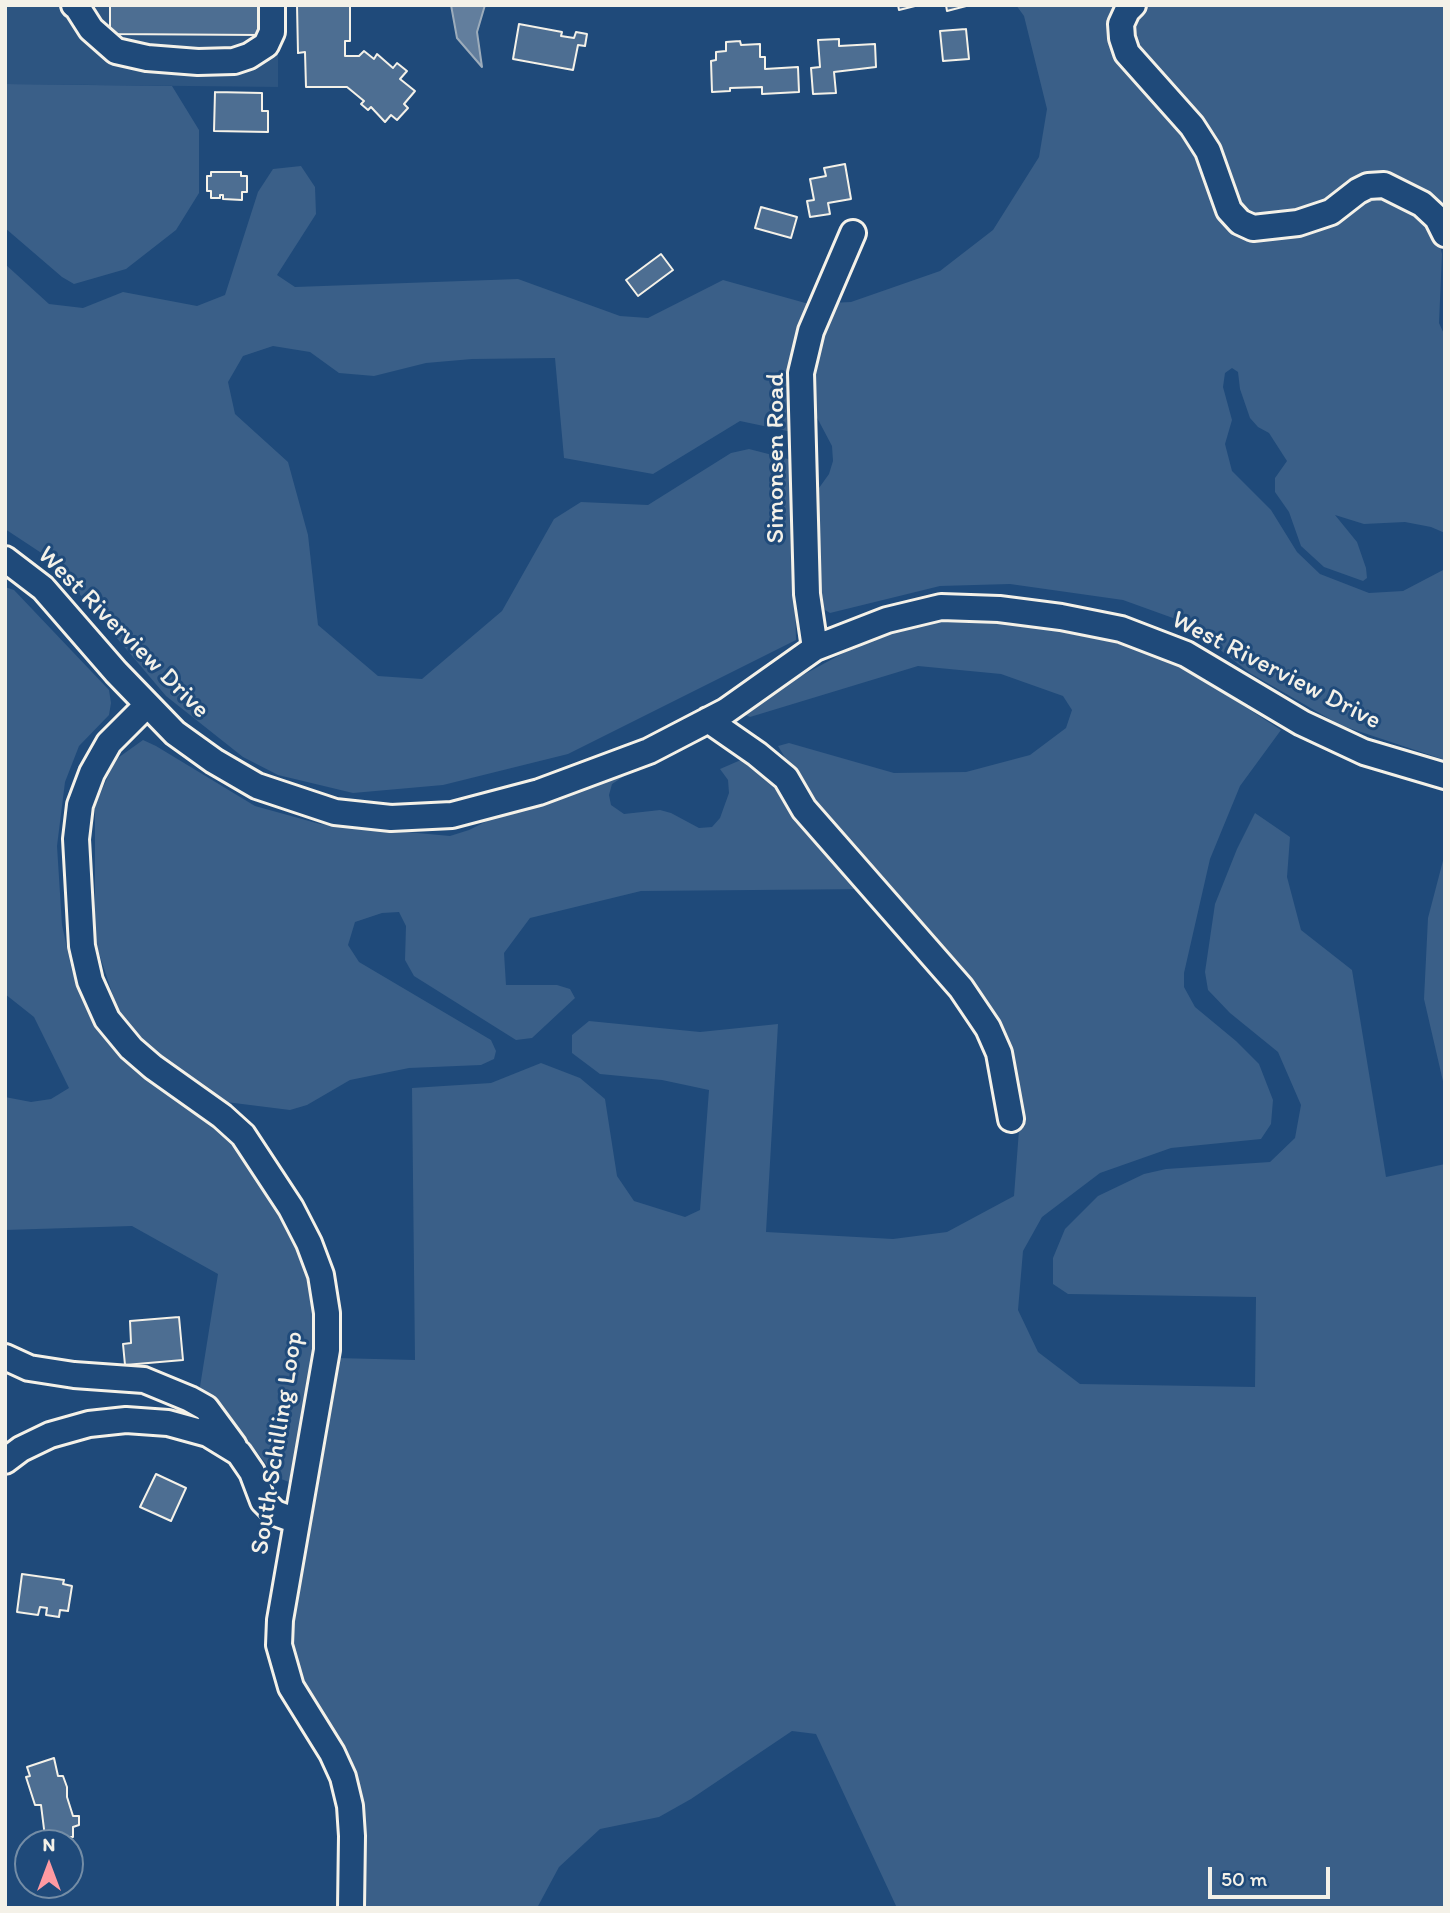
<!DOCTYPE html>
<html>
<head>
<meta charset="utf-8">
<style>
	body { margin:0 }
	#map { position:relative; width:1450px; height:1913px; overflow:hidden; background:#1f4a7a; font-family:Itim,sans-serif }
	canvas { display:block }
	.frame { position:absolute; inset:0; border:7px solid #f4f1e8; pointer-events:none }
	.north { position:absolute; left:14px; top:1829px; width:70px; height:70px; box-sizing:border-box; background:#1f4a7a; border:2px solid #748da6; border-radius:50%; rotate:0deg; font-size:19px; font-weight:700; line-height:28px; text-align:center; color:#f4f1e8 }
	.north::after { content:''; display:block; margin:auto; width:24px; height:32px; background:#ff9aa2; clip-path:polygon(50% 0,100% 100%,50% 72%,0 100%) }
	.scale { position:absolute; left:1208px; top:1867px; width:122px; height:32px; box-sizing:border-box; border:4px solid #f4f1e8; border-top:0; padding-left:9px; font-size:21px; line-height:24px; white-space:nowrap; color:#f4f1e8; -webkit-text-stroke:5px #1f4a7a; paint-order:stroke }
</style>
</head>
<body>
<div id="map">
<canvas width="1450" height="1913"></canvas>
<div class="frame"></div>
<div class="north">N</div>
<div class="scale">50 m</div>
</div>
<script>
const context = document.querySelector('canvas').getContext('2d');
context.lineJoin = 'round';
function fillPath(path, color) { context.fillStyle = color; context.fill(path, 'evenodd'); }
const poly = rows => new Path2D(rows.map(r => 'M' + r).join(''));
function stroke(path, color, width, dash) { context.strokeStyle = color; context.lineWidth = width; context.lineCap = dash ? 'butt' : 'round'; context.setLineDash(dash || []); context.stroke(path); }
function drawText(font, color, halo, rows, align = 'center') {
  context.font = font + ' Itim,sans-serif'; context.lineWidth = 6; context.setLineDash([]); context.textBaseline = 'middle'; context.strokeStyle = halo; context.fillStyle = color; for (const [text, x, y, turn = 0] of rows) {
    context.save(); context.translate(x, y); context.rotate((+turn || 0) * Math.PI / 180); context.textAlign = isNaN(turn) ? turn : align; if (halo) context.strokeText(text, 0, 0); context.fillText(text, 0, 0); context.restore();
  }
}
const built = poly([
	[5,5,278,5,278,87,5,84]
]);
const green = poly([
	[1016,5,1119,5,1115,10,1188,132,1241,232,1365,196,1380,194,1435,225,1442,254,1439,323,1445,336,1445,533,1431,527,1405,522,1364,524,1335,515,1357,542,1366,568,1367,578,1363,581,1324,567,1301,546,1289,512,1275,492,1275,478,1287,461,1269,433,1258,427,1250,418,1240,389,1238,372,1232,368,1225,373,1223,387,1232,420,1225,444,1232,471,1271,510,1297,552,1320,574,1369,593,1403,591,1445,569,1445,760,1340,725,1250,673,1184,622,1123,600,1010,584,940,586,830,613,817,605,814,495,829,474,833,461,832,446,813,410,811,375,830,303,851,302,940,271,993,230,1039,157,1047,109,1024,16],
	[1140,5,1445,5,1445,219,1385,181,1328,207,1246,218,1133,51,1128,22],
	[5,84,172,86,199,130,199,193,176,230,126,269,74,284,62,277,5,228],
	[301,166,315,187,316,214,277,275,295,287,518,279,620,316,648,318,723,280,809,304,801,326,792,432,740,421,653,474,564,458,555,358,472,359,426,363,374,376,339,373,310,352,273,346,243,356,228,382,235,414,288,462,308,535,318,625,378,676,422,679,502,611,554,519,581,502,648,505,731,453,749,449,792,460,796,640,568,754,443,785,353,793,278,775,243,757,166,696,49,558,5,529,5,264,49,304,83,308,123,292,197,306,225,295,258,192,273,169],
	[5,587,14,590,109,690,111,703,109,715,79,746,65,782,57,846,62,925,72,971,96,1025,136,1072,233,1136,274,1196,305,1255,316,1297,316,1346,289,1482,276,1477,224,1409,199,1393,218,1274,132,1226,5,1230,5,1097,31,1102,51,1099,69,1088,34,1017,5,994],
	[949,618,997,619,1118,637,1177,663,1281,730,1240,786,1210,859,1184,973,1184,987,1195,1007,1236,1041,1259,1064,1273,1100,1271,1124,1261,1139,1171,1148,1100,1173,1042,1217,1023,1251,1018,1310,1038,1352,1080,1384,1255,1387,1256,1297,1068,1294,1053,1284,1053,1258,1065,1229,1098,1196,1144,1174,1166,1169,1270,1162,1295,1138,1301,1105,1278,1052,1230,1013,1208,990,1205,972,1215,904,1237,849,1255,813,1290,837,1287,877,1301,930,1352,970,1386,1177,1445,1164,1445,1908,897,1908,816,1734,792,1731,691,1799,659,1817,600,1829,559,1867,537,1908,363,1908,362,1812,349,1756,300,1681,291,1651,291,1617,317,1479,336,1358,415,1360,412,1088,491,1083,541,1063,580,1078,605,1099,617,1176,634,1201,685,1217,700,1210,709,1090,662,1080,600,1074,572,1053,572,1035,589,1021,700,1032,778,1024,766,1232,893,1239,947,1232,1014,1196,1019,1130,1008,1049,817,811,778,746,789,743,894,773,966,772,1030,755,1066,728,1072,710,1063,696,1001,674,918,666,750,717,737,711,880,633],
	[143,740,156,746,255,806,320,824,450,836,469,830,525,802,635,769,612,784,609,795,611,805,624,814,660,810,671,813,699,828,712,827,720,818,729,793,728,780,720,769,750,756,781,780,797,812,795,822,827,846,868,889,641,891,530,918,504,953,506,985,557,985,570,989,575,998,532,1038,516,1040,414,976,405,960,406,926,399,912,382,913,355,922,348,945,359,962,491,1040,496,1051,494,1059,481,1065,409,1068,350,1080,307,1105,290,1110,218,1101,152,1051,117,1008,95,941,95,806,115,760],
	[1445,853,1445,1090,1424,999,1428,918]
]);
const water = poly([
	[451,5,485,5,477,32,482,67,457,38,451,5]
]);
const building = poly([
	[110,5,259,5,259,35,110,34,110,5],
	[297,5,350,5,350,41,345,41,345,56,359,56,364,51,374,59,377,54,393,68,397,63,407,71,400,79,415,91,404,104,408,108,397,120,391,115,385,122,371,107,368,110,361,104,364,101,347,87,306,87,305,52,298,53,297,5],
	[898,5,919,5,899,10,898,5],
	[946,5,970,5,947,11,946,5],
	[519,24,562,32,561,36,574,38,576,32,587,34,585,46,578,45,573,70,513,59,519,24],
	[966,29,969,59,943,61,940,31,966,29],
	[839,39,839,46,875,44,876,67,834,72,836,93,813,94,811,68,820,67,818,40,839,39],
	[740,41,741,45,760,44,760,57,765,57,765,69,798,67,799,92,762,94,762,87,730,88,730,91,712,92,711,61,716,60,716,52,726,51,726,42,740,41],
	[215,92,262,93,262,111,268,111,268,132,214,131,215,92],
	[845,164,851,199,828,203,830,214,810,217,807,201,814,200,810,179,826,176,824,168,845,164],
	[211,172,241,172,241,176,247,176,247,192,242,192,242,200,223,199,223,195,220,195,220,198,211,198,211,191,207,191,207,176,211,176,211,172],
	[761,207,797,217,791,238,755,228,761,207],
	[661,254,673,270,638,296,626,280,661,254],
	[179,1317,183,1360,125,1365,123,1344,131,1343,130,1321,179,1317],
	[156,1474,186,1488,171,1521,140,1507,156,1474],
	[22,1574,64,1580,63,1584,72,1586,68,1611,60,1610,59,1617,46,1615,47,1608,40,1607,38,1615,17,1612,22,1574],
	[54,1758,58,1776,63,1776,67,1787,67,1797,73,1816,79,1816,79,1825,73,1827,73,1837,45,1837,41,1805,35,1805,26,1777,30,1776,27,1767,54,1758]
]);
const minor = poly([
	[74,5,77,7,91,29,116,51,147,58,198,62,234,61,249,56,266,45,272,32,272,5],
	[1133,5,1127,11,1121,24,1122,38,1127,53,1192,126,1208,151,1229,210,1240,222,1253,228,1298,223,1331,212,1358,191,1368,186,1384,185,1422,204,1437,218,1445,234],
	[5,559,43,588,116,672,175,733,214,761,257,786,335,812,391,818,452,815,539,792,649,751,726,711,815,648,887,620,941,607,999,609,1061,617,1121,629,1186,654,1302,723,1364,752,1445,776],
	[815,648,807,594,801,373,811,331,853,233],
	[147,705,109,743,92,773,80,805,76,839,82,946,90,981,107,1019,131,1048,153,1067,222,1116,243,1135,291,1208,309,1243,321,1275,327,1313,327,1350,280,1620,279,1645,291,1687,332,1753,343,1777,350,1806,352,1836,351,1908],
	[708,720,757,754,786,778,804,809,961,988,988,1028,999,1053,1011,1119],
	[5,1357,29,1368,74,1375,144,1380,190,1399,206,1408,234,1446],
	[5,1461,21,1449,50,1435,89,1424,126,1420,168,1423,208,1434,239,1453,252,1472,263,1501,275,1513,297,1521]
]);
const streetNames = [
	["Simonsen Road",776,458,-90],
	["West Riverview Drive",123,633,45],
	["West Riverview Drive",1276,671,27],
	["South Schilling Loop",278,1443,-81]
];
fillPath(built, '#2d5581');
fillPath(green, '#3a5f88');
fillPath(water, '#627e9d');
stroke(water, '#9cacbb', 2);
fillPath(building, '#4d6e92');
stroke(building, '#f4f1e8', 2);
stroke(minor, '#f4f1e8', 30);
stroke(minor, '#1f4a7a', 24);
drawText('26px', '#f4f1e8', '#1f4a7a', streetNames);
</script>
</body>
</html>
